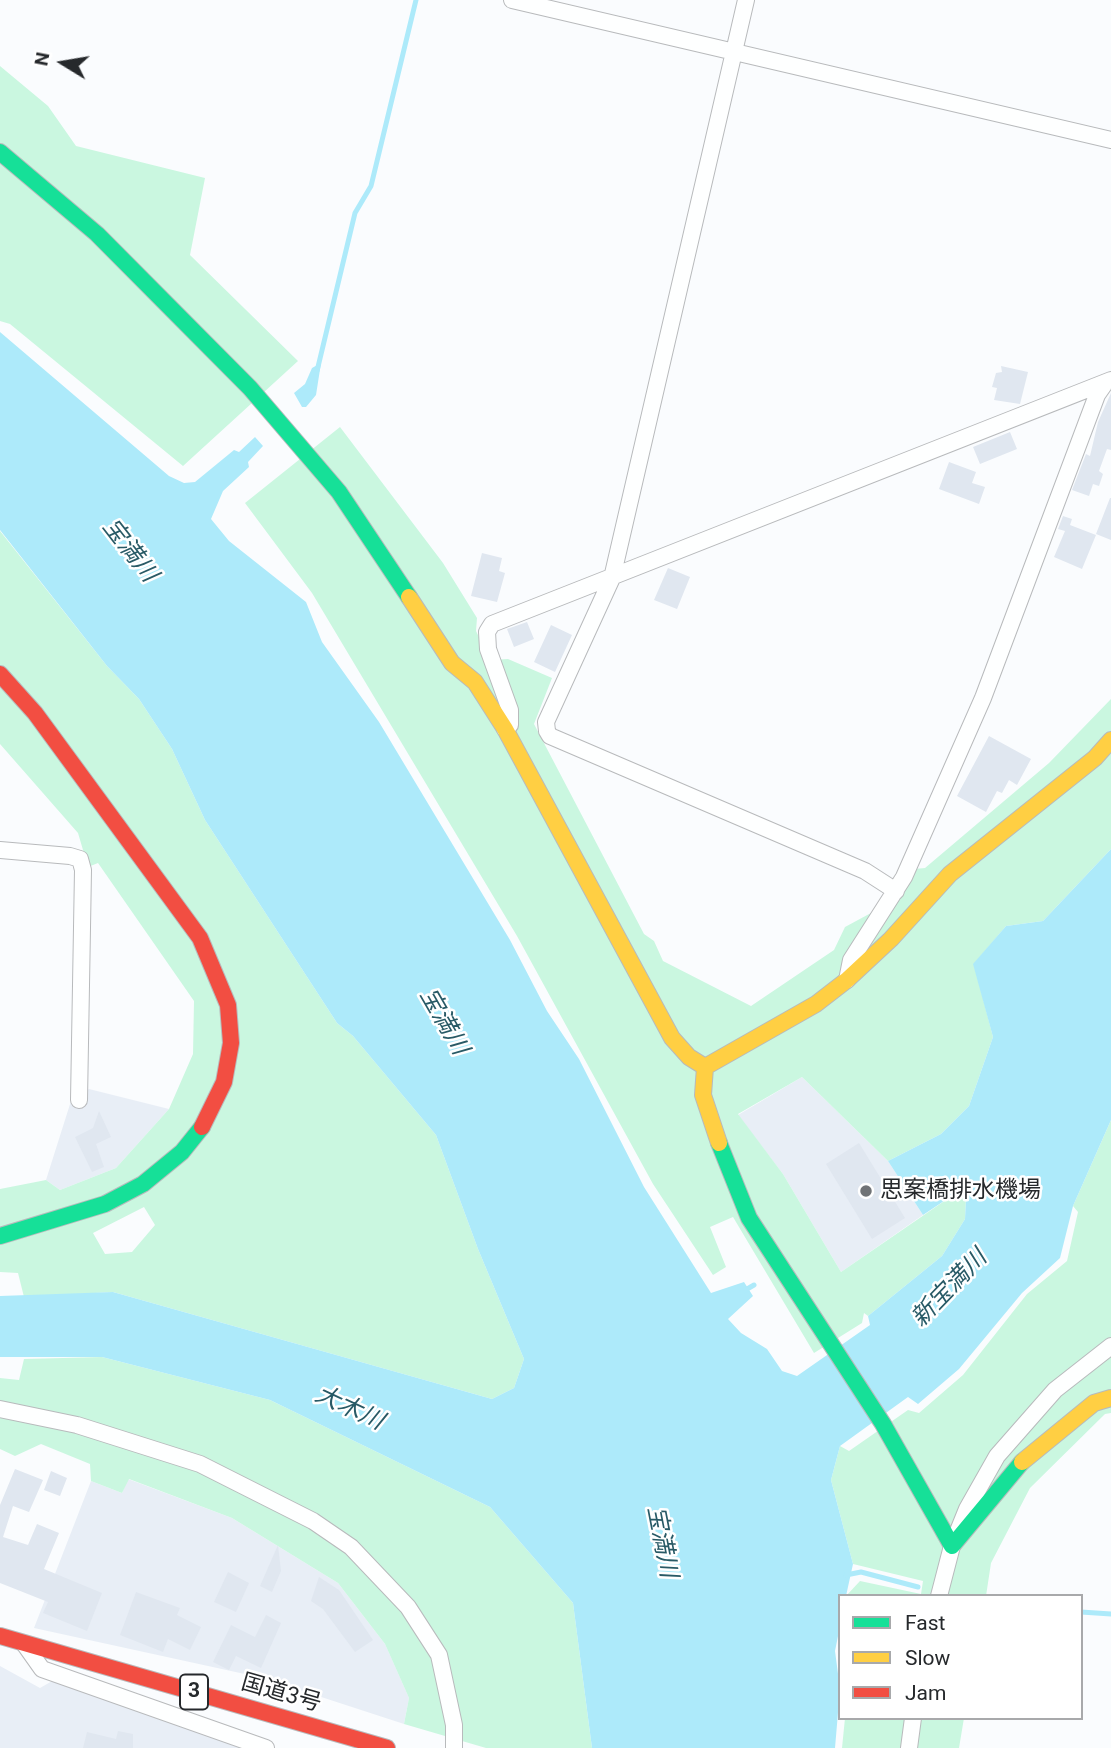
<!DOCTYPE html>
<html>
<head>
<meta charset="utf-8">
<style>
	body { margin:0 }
	#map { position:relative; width:1111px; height:1748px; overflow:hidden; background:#fafcfe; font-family:Roboto,sans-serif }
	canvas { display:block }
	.legend { position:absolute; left:838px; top:1594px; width:245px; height:126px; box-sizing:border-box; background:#fff; border:2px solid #a8a9ab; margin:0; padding:9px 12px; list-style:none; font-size:21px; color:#26292c }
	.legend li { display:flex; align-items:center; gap:14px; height:35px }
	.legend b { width:35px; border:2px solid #a8a9ab }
	.north { position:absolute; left:28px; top:28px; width:70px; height:70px; -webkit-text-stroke:5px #fff; paint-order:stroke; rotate:281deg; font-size:19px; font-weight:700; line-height:28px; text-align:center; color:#26292c }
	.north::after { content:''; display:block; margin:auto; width:24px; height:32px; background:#26292c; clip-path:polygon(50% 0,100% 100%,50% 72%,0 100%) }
</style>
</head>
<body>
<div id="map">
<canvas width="1111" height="1748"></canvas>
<ul class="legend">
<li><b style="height:9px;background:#16e098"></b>Fast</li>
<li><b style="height:9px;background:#ffcf43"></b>Slow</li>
<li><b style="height:9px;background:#f24e42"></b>Jam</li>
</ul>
<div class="north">N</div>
</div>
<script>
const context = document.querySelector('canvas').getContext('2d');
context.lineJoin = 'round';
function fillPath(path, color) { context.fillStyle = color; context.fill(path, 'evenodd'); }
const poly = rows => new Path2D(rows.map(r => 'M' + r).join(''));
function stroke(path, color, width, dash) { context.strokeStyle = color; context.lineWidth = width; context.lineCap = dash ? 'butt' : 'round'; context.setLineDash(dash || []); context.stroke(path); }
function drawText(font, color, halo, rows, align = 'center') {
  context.font = font + ' Roboto,"Noto Sans JP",sans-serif'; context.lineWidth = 5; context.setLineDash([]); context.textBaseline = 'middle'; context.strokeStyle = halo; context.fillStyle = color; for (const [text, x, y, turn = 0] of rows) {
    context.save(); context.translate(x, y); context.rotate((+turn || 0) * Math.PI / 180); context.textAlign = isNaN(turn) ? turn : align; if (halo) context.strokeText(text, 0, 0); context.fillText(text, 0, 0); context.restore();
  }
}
const built = poly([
	[802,1077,888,1161,923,1215,841,1272,783,1174,738,1115],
	[89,1089,169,1109,116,1168,60,1190,46,1180,71,1101],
	[128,1479,232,1518,338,1583,385,1644,409,1698,404,1724,263,1678,34,1628,91,1481,122,1493],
	[0,1666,40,1688,54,1680,247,1748,0,1748]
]);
const green = poly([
	[0,66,48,106,76,146,205,178,190,255,298,361,183,466,10,324,0,321],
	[340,427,443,563,477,618,476,631,490,660,508,659,552,678,534,724,644,934,654,941,663,961,751,1006,834,950,845,927,895,900,914,869,925,868,1049,763,1111,699,1111,849,1043,921,1006,926,974,964,993,1037,969,1106,941,1134,888,1161,802,1077,738,1114,783,1174,841,1272,956,1193,966,1198,965,1219,942,1256,868,1316,864,1313,862,1323,814,1353,733,1217,710,1227,726,1267,713,1275,653,1184,517,936,312,593,245,503],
	[0,531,107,666,139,699,172,749,205,820,337,1023,353,1036,436,1135,478,1249,524,1359,514,1388,492,1399,113,1292,24,1297,18,1273,0,1272,0,1189,46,1180,60,1190,116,1168,169,1109,193,1054,194,1001,98,863,88,867,78,833,0,744],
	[144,1207,155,1225,132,1252,105,1254,93,1233],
	[1111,1120,1111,1413,1105,1414,1030,1488,991,1563,986,1596,846,1596,860,1581,921,1594,923,1581,853,1564,831,1480,840,1446,849,1451,908,1410,919,1413,963,1375,1027,1294,1067,1261,1078,1212,1073,1206],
	[102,1357,270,1400,490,1507,573,1603,592,1748,486,1748,404,1724,409,1698,385,1644,338,1583,232,1518,129,1479,122,1493,91,1481,90,1464,41,1444,15,1456,0,1449,0,1378,19,1380,24,1359],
	[845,1718,964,1718,959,1748,842,1748]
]);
const water = poly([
	[0,332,169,476,184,483,195,482,234,450,239,452,255,437,263,446,248,462,249,467,223,491,211,519,229,541,306,602,322,642,379,722,510,940,547,1011,579,1059,644,1187,711,1293,744,1282,753,1296,728,1319,741,1333,767,1349,782,1371,797,1376,870,1325,868,1316,942,1256,965,1219,966,1198,956,1193,923,1215,888,1161,941,1134,969,1106,993,1037,973,964,1006,926,1043,921,1111,849,1111,1120,1073,1206,1060,1258,1022,1293,959,1369,918,1404,908,1397,840,1446,831,1480,853,1564,846,1596,840,1596,840,1626,835,1651,840,1689,835,1748,592,1748,573,1603,490,1507,270,1400,102,1357,0,1357,0,1296,113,1292,492,1399,514,1388,524,1359,478,1249,436,1135,353,1036,337,1023,205,820,172,749,139,699,107,666,0,530],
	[321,363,316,395,306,407,302,407,294,393,305,384,312,368]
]);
const stream = poly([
	[317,371,355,213,371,186,416,0],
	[742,1292,754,1285],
	[846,1575,861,1572,918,1587],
	[1081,1612,1111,1614]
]);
const building = poly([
	[1001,366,1028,372,1020,404,994,400,997,388,992,387,996,373,1002,372],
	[1111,393,1111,450,1107,449,1099,471,1103,474,1099,486,1093,484,1089,496,1072,490,1086,454,1090,456,1098,422],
	[1010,432,1017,449,980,464,973,447],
	[949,462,976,472,972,483,985,487,979,504,939,489],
	[1110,498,1111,498,1111,540,1096,534],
	[1063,516,1072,519,1070,525,1096,535,1082,569,1054,557,1065,531,1058,529],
	[482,553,502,558,499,571,505,573,497,602,471,596],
	[668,568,690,577,677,609,654,600],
	[527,622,534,639,514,647,507,629],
	[551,625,572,635,555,672,534,662],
	[989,736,1031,759,1017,785,1009,780,1002,793,997,791,986,812,957,796],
	[99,1111,111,1137,96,1144,104,1167,92,1172,75,1137,93,1128],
	[859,1143,905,1218,872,1239,826,1164],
	[15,1469,43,1480,29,1512,13,1506,3,1537,28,1545,37,1524,59,1533,44,1569,102,1593,87,1631,43,1613,48,1602,0,1583,0,1505],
	[51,1471,67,1478,60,1496,44,1490],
	[278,1545,281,1571,272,1592,260,1586],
	[228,1572,249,1583,236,1612,214,1602],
	[319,1577,339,1590,373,1640,355,1652,323,1609,311,1601],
	[136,1592,180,1608,177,1615,201,1627,190,1650,168,1639,163,1652,120,1635],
	[266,1615,281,1623,261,1668,236,1656,229,1670,213,1662,231,1625,255,1637],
	[118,1731,133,1734,133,1748,83,1748,87,1732,116,1739]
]);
const street = poly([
	[512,0,1111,140],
	[746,0,612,578,546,722,547,731,550,736,865,871,896,891],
	[505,729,510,725,510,710,488,649,487,632,492,624,1111,380],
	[0,850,70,856,80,859,83,870,79,1100],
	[847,980,851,960,904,877,983,698,1097,395,1106,382],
	[0,1409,77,1425,200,1464,313,1521,351,1547,408,1607,439,1655,454,1725,454,1748],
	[939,1596,952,1546,967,1509,997,1456,1055,1390,1111,1346],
	[25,1645,42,1669,266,1748],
	[909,1748,913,1718]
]);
const fast = poly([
	[0,152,97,234,250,388,339,492,409,597],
	[719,1143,749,1218,883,1424,952,1546,1022,1462],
	[0,1236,105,1204,143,1184,182,1152,202,1127]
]);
const slow = poly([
	[409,597,452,663,475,682,505,729,672,1038,689,1057,705,1067],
	[719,1143,703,1095,705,1067,816,1004,847,980,891,939,950,874,1095,758,1111,740],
	[1022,1462,1094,1403,1111,1398]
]);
const jam = poly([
	[0,674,35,713,200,938,228,1005,231,1043,224,1082,202,1127],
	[0,1636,387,1748]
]);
const markers = [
	[866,1191,7,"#707376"]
];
const shields = [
	[194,1692,28]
];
const shieldNames = [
	["3",194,1692]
];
const poiNames = [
	["思案橋排水機場",880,1191]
];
const streetNames = [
	["国道3号",281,1694,16]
];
const waterNames = [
	["宝満川",129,551,52],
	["宝満川",443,1022,60],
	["新宝満川",950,1289,-46],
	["大木川",349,1409,25],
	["宝満川",661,1542,79]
];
fillPath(built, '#e8eef6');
fillPath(green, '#caf7e0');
fillPath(water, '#adeafa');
stroke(stream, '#adeafa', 5);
fillPath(building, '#e0e7f0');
stroke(street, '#b8babc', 18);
stroke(fast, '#b8babc', 18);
stroke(slow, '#b8babc', 18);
stroke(jam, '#b8babc', 18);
stroke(street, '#feffff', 16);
stroke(fast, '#16e098', 16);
stroke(slow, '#ffcf43', 16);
stroke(jam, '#f24e42', 16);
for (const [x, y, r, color] of markers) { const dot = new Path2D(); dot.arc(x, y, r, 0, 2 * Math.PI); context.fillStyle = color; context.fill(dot); stroke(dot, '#fff', 2.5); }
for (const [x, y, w] of shields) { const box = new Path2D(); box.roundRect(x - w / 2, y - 17.5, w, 35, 5); context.fillStyle = '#fff'; context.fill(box); stroke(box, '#26292c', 2); }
drawText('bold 21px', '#26292c', null, shieldNames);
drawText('23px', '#26292c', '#fff', poiNames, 'left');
drawText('23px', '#26292c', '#fff', streetNames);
drawText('italic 24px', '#285a66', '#fff', waterNames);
</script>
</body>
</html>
